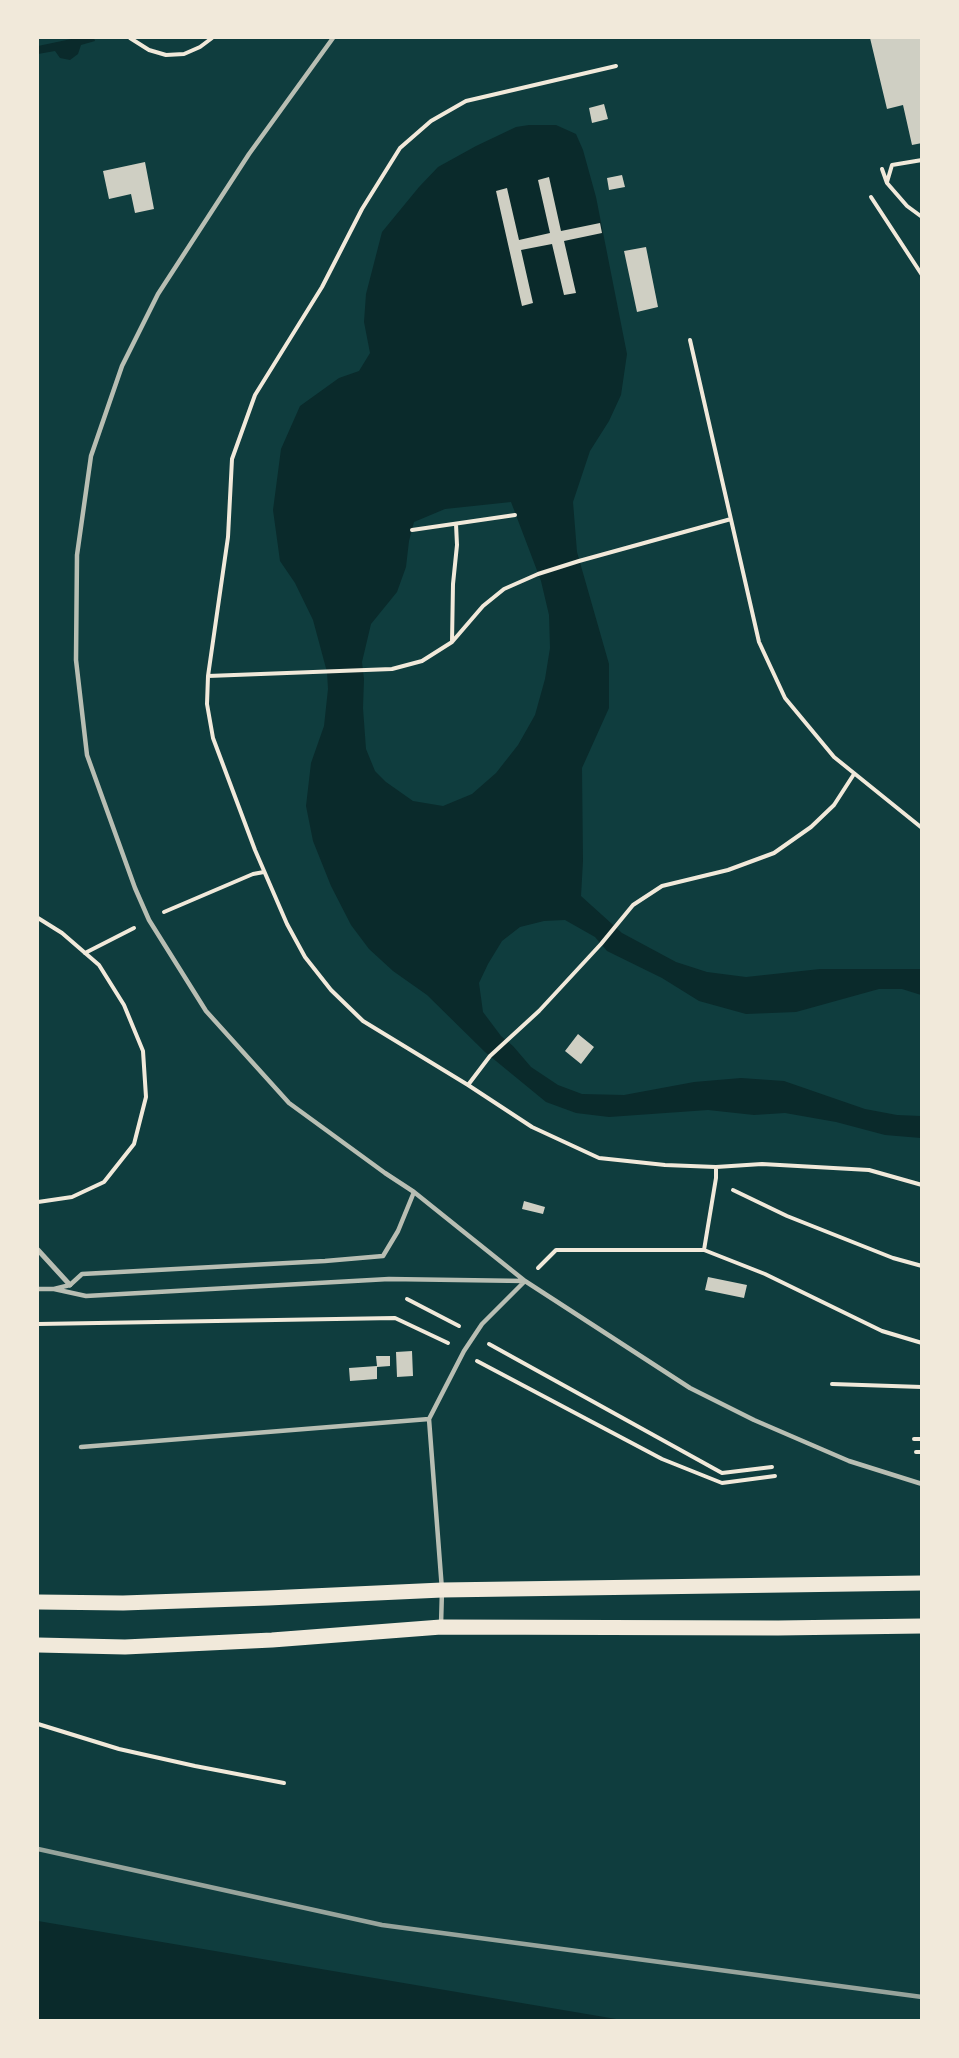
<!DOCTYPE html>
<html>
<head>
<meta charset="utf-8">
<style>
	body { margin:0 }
	#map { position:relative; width:959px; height:2058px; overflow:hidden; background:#0f3d3e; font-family:Poppins,sans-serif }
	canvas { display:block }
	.frame { position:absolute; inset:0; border:39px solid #f1e9da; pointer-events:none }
</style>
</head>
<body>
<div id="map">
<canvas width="959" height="2058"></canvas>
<div class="frame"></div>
</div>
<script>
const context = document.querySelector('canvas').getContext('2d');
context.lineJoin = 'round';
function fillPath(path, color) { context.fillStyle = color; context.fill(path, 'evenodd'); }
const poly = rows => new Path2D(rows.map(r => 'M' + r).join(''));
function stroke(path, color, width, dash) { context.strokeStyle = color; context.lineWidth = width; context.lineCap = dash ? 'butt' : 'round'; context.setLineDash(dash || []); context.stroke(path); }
const water = poly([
	[76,38,94,38,95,41,81,45,78,54,70,60,60,58,55,51,38,54,38,46],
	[529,125,556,125,576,134,583,150,596,197,627,354,621,395,609,421,590,451,573,502,577,552,609,664,609,708,582,768,583,861,581,896,622,933,676,962,707,972,746,977,820,969,921,969,921,995,902,989,879,989,796,1012,746,1014,699,1001,662,978,607,951,595,937,565,920,544,921,520,927,502,941,488,964,479,983,483,1012,501,1036,513,1046,531,1067,558,1085,582,1094,624,1095,694,1082,741,1078,784,1081,865,1109,897,1115,921,1116,921,1138,885,1135,836,1122,785,1113,754,1115,708,1110,609,1117,576,1113,546,1102,485,1052,427,995,393,971,369,949,351,925,331,886,313,841,306,806,311,763,324,726,328,689,327,672,313,620,295,583,280,561,273,510,281,449,300,406,339,378,359,371,370,353,364,322,366,294,382,232,419,187,438,167,476,146,516,127],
	[511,502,541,581,549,615,550,648,545,679,535,715,518,745,496,773,472,794,443,806,413,801,386,782,375,771,366,749,363,708,364,679,362,662,371,624,397,592,406,567,409,541,414,522,445,509],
	[38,1921,622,2020,38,2020]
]);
const building = poly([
	[870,38,922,38,922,143,912,145,903,105,887,109],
	[604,104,608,119,592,123,589,108],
	[145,162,154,209,135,213,131,194,109,199,103,171],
	[622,175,625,187,609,190,607,178],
	[549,177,561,231,600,223,602,233,564,241,576,293,564,295,552,244,521,250,533,303,522,306,496,191,507,188,519,240,550,233,538,180],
	[646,247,658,307,637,312,624,251],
	[578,1034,594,1047,581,1064,565,1051],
	[524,1201,545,1207,543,1214,522,1209],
	[708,1277,747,1285,744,1298,705,1290],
	[412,1351,413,1376,397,1377,396,1352],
	[376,1356,390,1356,390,1366,377,1367,377,1379,350,1381,349,1368,377,1366]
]);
const path = poly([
	[130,38,149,50,166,55,184,54,200,47,212,38],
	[616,66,466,101,431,121,400,148,362,209,322,287,255,395,232,459,228,537,208,676,207,704,213,738,255,850,287,924,305,957,331,990,363,1021,468,1085,532,1127,599,1158,665,1165,716,1167,762,1164,869,1170,922,1185],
	[882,169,887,183,907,206,922,217],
	[887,182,892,165,922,160],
	[871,197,922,275],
	[690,340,759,642,785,698,834,757,922,828],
	[412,530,515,515],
	[452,642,453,584,457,545,456,524],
	[208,676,392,669,422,661,452,642,483,606,504,589,538,574,579,561,731,519],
	[164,912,253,874,264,872],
	[38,918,62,933,99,965,124,1005,143,1051,146,1097,134,1144,104,1182,72,1197,38,1202],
	[85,953,134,928],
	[468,1085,490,1056,539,1011,601,944,633,905,662,886,728,870,774,853,811,827,834,805,854,774],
	[733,1190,787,1216,893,1258,922,1266],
	[704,1250,716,1178,716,1167],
	[538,1268,556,1250,704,1250,765,1274,882,1331,922,1343],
	[407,1299,459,1326],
	[38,1324,395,1318,448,1343],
	[489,1344,722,1473,772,1467],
	[477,1361,662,1459,722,1483,775,1476],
	[832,1384,922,1387],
	[914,1439,922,1439],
	[916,1452,922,1452],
	[38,1724,119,1749,195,1766,284,1783]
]);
const service = poly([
	[333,38,249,154,158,294,122,366,91,456,77,555,76,660,87,755,135,888,149,920,206,1011,289,1103,385,1173,414,1192,525,1281,690,1388,754,1420,849,1461,922,1484],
	[38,1289,54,1289,70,1285,82,1274,325,1261,383,1256,398,1231,414,1192],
	[54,1289,86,1296,389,1279,525,1281],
	[81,1447,429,1419],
	[441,1625,442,1590,429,1419,464,1351,482,1324,525,1281]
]);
const pedestrian = poly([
	[38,1250,70,1285]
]);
const primary = poly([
	[38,1602,123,1603,268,1598,442,1590,922,1583],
	[38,1645,125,1647,272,1640,441,1627,778,1628,922,1626]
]);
const rail = poly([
	[38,1849,382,1925,922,1997]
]);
fillPath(water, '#0a2a2b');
fillPath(building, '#cfcfc3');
stroke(path, '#f1e9da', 4);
stroke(service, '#b8beb3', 4.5);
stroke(pedestrian, '#b8beb3', 5);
stroke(primary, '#f1e9da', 15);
stroke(rail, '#97a49c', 4.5);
</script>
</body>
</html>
